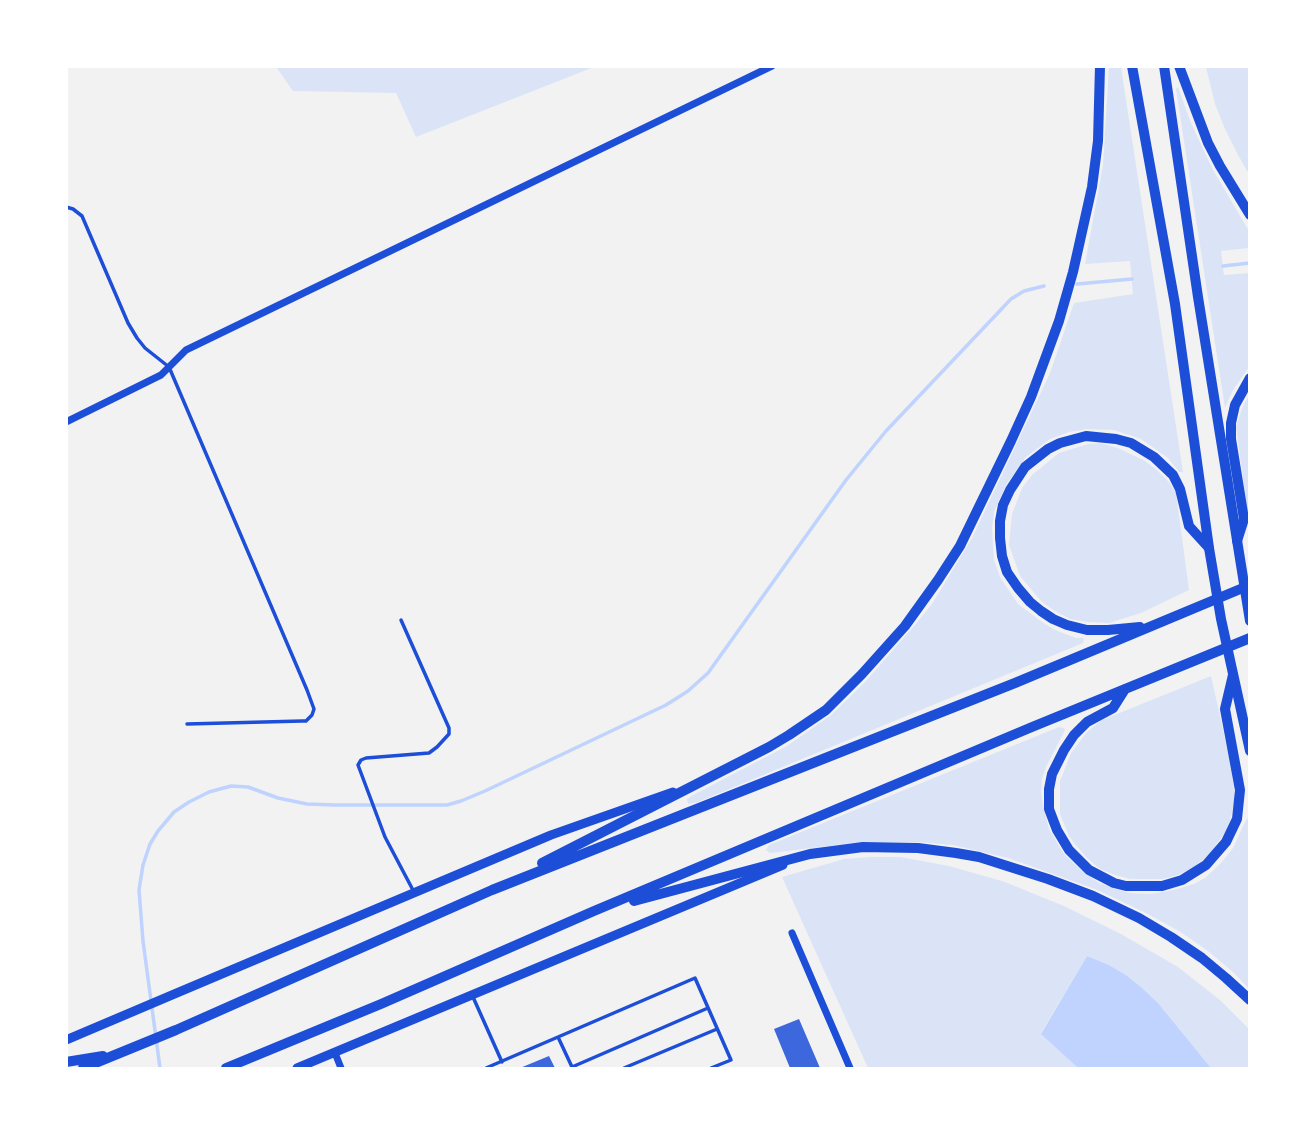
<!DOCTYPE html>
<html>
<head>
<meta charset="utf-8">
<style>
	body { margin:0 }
	#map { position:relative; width:1316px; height:1135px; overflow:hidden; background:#f2f2f2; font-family:"Roboto Serif",serif }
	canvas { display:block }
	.frame { position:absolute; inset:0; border:68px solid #fff; pointer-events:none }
</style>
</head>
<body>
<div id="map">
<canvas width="1316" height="1135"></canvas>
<div class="frame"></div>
</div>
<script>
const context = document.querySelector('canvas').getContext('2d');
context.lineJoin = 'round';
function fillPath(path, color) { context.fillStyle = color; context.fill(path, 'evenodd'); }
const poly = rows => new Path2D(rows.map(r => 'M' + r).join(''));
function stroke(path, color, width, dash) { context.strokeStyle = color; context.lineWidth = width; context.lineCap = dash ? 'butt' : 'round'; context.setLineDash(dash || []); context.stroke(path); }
const green = poly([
	[276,67,594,67,416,137,396,93,293,91],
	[1109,67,1121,67,1183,472,1179,472,1168,458,1141,439,1114,430,1087,429,1069,432,1050,439,1026,457,1006,485,994,512,992,528,994,560,1000,577,1018,604,1042,622,1055,630,1076,638,1084,638,1083,643,698,802,688,804,687,799,693,795,787,746,831,715,865,682,914,626,932,604,972,538,1050,373,1074,303,1133,294,1130,261,1085,264,1103,165],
	[1206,67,1249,67,1249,174,1238,155,1225,129,1215,104],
	[1178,87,1191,123,1213,170,1249,231,1249,248,1221,251,1224,275,1250,273,1249,367,1233,390,1225,408,1176,89],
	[1249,395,1249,522,1236,427,1243,406],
	[1100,443,1118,448,1145,461,1158,471,1169,482,1176,493,1189,590,1141,613,1109,623,1088,622,1070,619,1055,611,1042,602,1020,576,1009,545,1012,514,1022,488,1032,475,1059,453,1088,444],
	[1211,676,1231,765,1234,790,1234,803,1230,821,1226,831,1210,854,1193,868,1178,875,1163,879,1130,879,1115,875,1100,869,1087,858,1075,844,1069,836,1060,814,1060,781,1071,753,1087,732,1102,720],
	[1059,727,1064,728,1065,730,1046,767,1042,779,1041,792,1043,806,1049,829,1064,854,1082,871,1099,883,1129,893,1150,894,1174,890,1194,884,1205,878,1221,863,1233,848,1246,820,1249,817,1249,989,1233,972,1208,951,1179,931,1144,912,1095,889,1008,858,953,845,917,842,863,842,770,853,766,850,769,845],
	[870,857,901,857,949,866,1005,882,1064,906,1121,934,1178,967,1220,1000,1248,1028,1249,1031,1249,1068,1211,1068,1158,1003,1141,987,1126,975,1109,965,1087,956,1041,1033,1078,1068,868,1068,782,877,844,859]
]);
const water = poly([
	[1087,956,1109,965,1126,975,1141,987,1158,1003,1211,1068,1078,1068,1041,1034]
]);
const stream = poly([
	[1223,266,1250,263],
	[1077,284,1132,279],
	[160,1068,143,941,139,890,143,865,150,844,158,831,174,812,189,802,209,792,231,786,248,787,278,798,307,804,335,805,447,805,461,801,485,791,666,705,688,691,708,673,846,480,886,431,1011,299,1024,291,1044,286]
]);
const building = poly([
	[799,1019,820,1068,790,1068,774,1029],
	[549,1056,555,1068,520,1068]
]);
const service = poly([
	[66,207,73,209,82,216,128,323,137,338,145,348,169,367,307,690,314,709,312,715,306,721,302,721,187,724],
	[401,620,449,728,449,734,437,747,429,753,366,758,361,760,358,765,385,837,414,892],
	[473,997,502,1062],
	[558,1037,572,1067],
	[572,1067,708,1008],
	[486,1068,695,978,731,1060,711,1068],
	[624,1068,717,1029]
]);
const minor = poly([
	[66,422,161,375,186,350,772,66],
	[792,933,850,1068],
	[335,1053,341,1068]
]);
const tertiary = poly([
	[66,1040,172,995,551,835,673,792],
	[297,1068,783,865]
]);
const primary = poly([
	[1132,66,1175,304,1209,548,1221,619,1250,751],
	[1164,66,1198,297,1250,621]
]);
const trunk = poly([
	[1179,66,1208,143,1220,166,1250,215],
	[1237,541,1244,519,1231,439,1231,423,1235,405,1250,378],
	[1140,627,1108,630,1087,630,1067,625,1053,619,1041,611,1030,602,1018,588,1007,572,1002,556,1000,538,1000,521,1003,505,1010,490,1025,467,1048,449,1060,443,1086,436,1116,439,1131,443,1154,457,1173,475,1180,489,1189,526,1209,548],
	[1125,689,1113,708,1087,722,1074,735,1064,750,1052,774,1049,789,1049,809,1057,830,1069,850,1089,870,1114,883,1126,886,1162,886,1182,880,1206,865,1226,842,1237,819,1240,790,1225,709,1233,675],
	[542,863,769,747,789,735,826,710,862,674,905,626,938,580,960,546,1011,441,1031,397,1059,321,1073,272,1092,187,1098,141,1100,66],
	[634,901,810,854,863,847,918,848,956,853,979,857,1048,879,1093,896,1139,918,1171,937,1202,958,1226,978,1250,1000],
	[66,1062,103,1056],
	[83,1068,176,1030,492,890,1015,683,1250,585],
	[226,1068,381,1004,594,911,1032,727,1250,638]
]);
fillPath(green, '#dbe4f7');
fillPath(water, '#bfd3fe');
stroke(stream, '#bfd3fe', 3.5);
fillPath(building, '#3d67dc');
stroke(service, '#1d4ed8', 3.5);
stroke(minor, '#1d4ed8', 7);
stroke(tertiary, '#1d4ed8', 9);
stroke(primary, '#1d4ed8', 10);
stroke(trunk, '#1d4ed8', 10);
</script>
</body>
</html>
